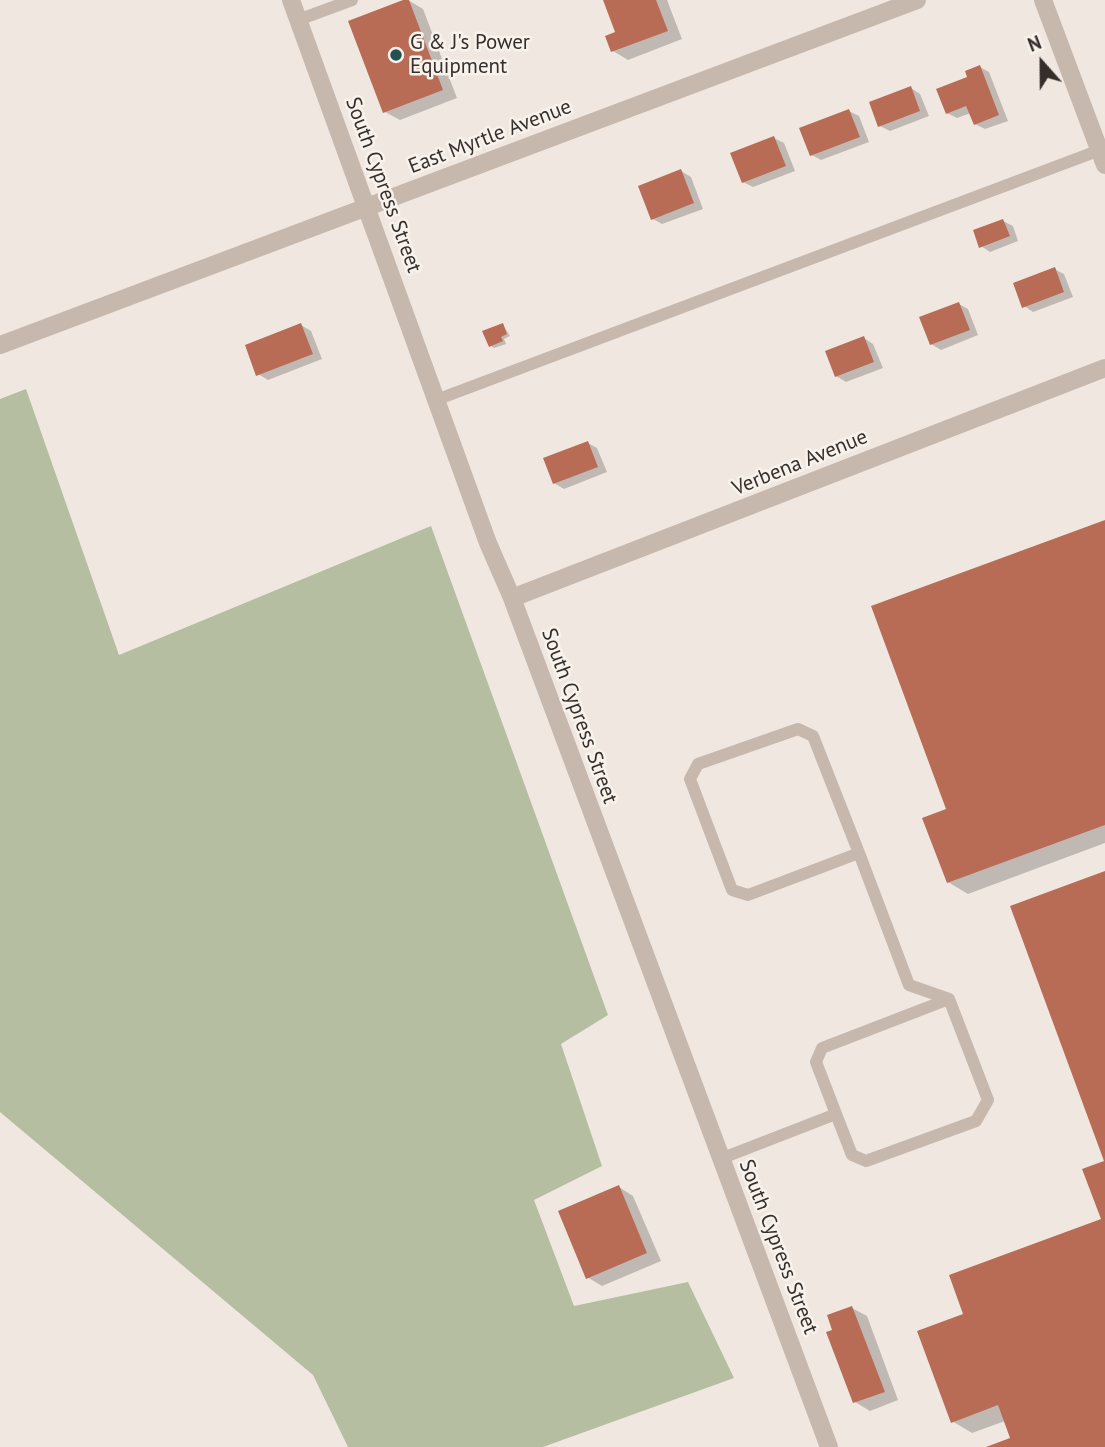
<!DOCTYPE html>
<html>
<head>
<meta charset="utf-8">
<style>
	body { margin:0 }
	#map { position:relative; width:1105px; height:1447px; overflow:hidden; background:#f0e8e0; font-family:"PT Sans",sans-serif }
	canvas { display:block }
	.north { position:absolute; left:1007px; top:28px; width:70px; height:70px; -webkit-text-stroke:5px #f8f2ec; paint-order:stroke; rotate:339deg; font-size:19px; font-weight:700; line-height:28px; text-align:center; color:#362e2b }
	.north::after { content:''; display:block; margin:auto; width:24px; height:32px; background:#362e2b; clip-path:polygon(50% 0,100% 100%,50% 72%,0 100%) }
</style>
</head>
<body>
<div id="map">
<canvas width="1105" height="1447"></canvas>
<div class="north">N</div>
</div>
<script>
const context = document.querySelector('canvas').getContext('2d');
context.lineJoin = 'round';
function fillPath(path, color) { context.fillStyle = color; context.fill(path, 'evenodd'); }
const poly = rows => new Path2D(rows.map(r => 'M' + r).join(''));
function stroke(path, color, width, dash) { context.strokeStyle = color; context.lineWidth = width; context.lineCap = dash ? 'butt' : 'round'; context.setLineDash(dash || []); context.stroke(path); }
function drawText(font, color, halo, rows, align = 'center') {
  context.font = font + ' "PT Sans",sans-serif'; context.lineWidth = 5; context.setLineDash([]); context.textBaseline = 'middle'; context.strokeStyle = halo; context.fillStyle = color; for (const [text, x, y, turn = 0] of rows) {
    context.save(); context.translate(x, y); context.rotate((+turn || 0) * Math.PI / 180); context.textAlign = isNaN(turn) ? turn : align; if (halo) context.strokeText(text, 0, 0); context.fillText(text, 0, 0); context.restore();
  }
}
const green = poly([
	[26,389,119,655,431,526,608,1015,561,1044,602,1166,534,1200,574,1306,688,1282,734,1378,543,1447,348,1447,313,1375,0,1112,0,399]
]);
const shadow = poly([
	[408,0,423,9,457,98,400,120,385,112],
	[605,0,667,0,682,39,628,60,613,51,617,33],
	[980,67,989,72,1008,121,985,129,975,124,971,113,957,118,947,113],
	[911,88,920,94,929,116,890,131,880,126],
	[849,111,859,116,869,142,821,160,812,155],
	[774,138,784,143,795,171,753,187,743,182],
	[681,171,691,177,703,209,662,224,653,219],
	[1003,221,1013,226,1018,241,990,252,981,246],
	[1054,269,1064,274,1073,297,1033,312,1024,306],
	[959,304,968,309,978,335,941,350,931,344],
	[301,325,311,331,322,359,268,380,258,374],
	[503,325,510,336,504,339,506,344,494,348,490,345],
	[864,338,873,344,883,368,846,382,836,376],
	[588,443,597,448,607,472,564,489,554,483],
	[1105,521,1105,843,968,894,948,882,948,810],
	[1105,1163,1105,1447,990,1447,1012,1439,1005,1421,972,1433,952,1421,965,1315,1103,1221],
	[619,1187,633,1196,661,1261,602,1286,587,1277],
	[852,1308,867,1316,898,1400,870,1411,855,1402,835,1331]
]);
const building = poly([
	[403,0,409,0,443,90,383,113,348,21],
	[603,0,656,0,668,31,611,52,605,36,615,32],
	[980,65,999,115,974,125,966,106,946,114,936,89,967,77,965,71],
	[911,86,920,111,878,127,869,102],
	[849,109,860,137,810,156,799,128],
	[774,136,786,166,742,183,730,153],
	[681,169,694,203,651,220,638,186],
	[1003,219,1010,236,979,248,973,230],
	[1055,267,1064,292,1022,308,1013,283],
	[959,302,970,330,930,345,919,317],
	[301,323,313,354,256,376,245,345],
	[503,323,507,334,501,337,503,341,489,347,482,331],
	[864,336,874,362,835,377,825,351],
	[588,441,598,467,553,484,543,458],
	[1105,520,1105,825,947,883,922,818,946,809,871,606],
	[1105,871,1105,1447,986,1447,1010,1438,998,1405,951,1423,917,1331,963,1314,949,1275,1101,1219,1082,1169,1104,1161,1010,906],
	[619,1185,647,1253,586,1279,558,1211],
	[852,1306,885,1392,853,1403,826,1332,832,1330,827,1315]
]);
const service = poly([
	[298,20,352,0],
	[436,400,1105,148],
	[836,1114,816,1062,822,1048,949,999],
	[720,1159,836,1114,852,1155,866,1161,976,1121,988,1100,949,999,909,985,859,853,813,736,798,729,698,764,690,779,732,890,748,895,859,853]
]);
const minor = poly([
	[291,0,488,543,512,598,829,1447],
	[1043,0,1105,165],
	[0,345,917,0],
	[512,598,1105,368]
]);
const markers = [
	[396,55,7,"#255153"]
];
const poiNames = [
	["G & J's Power",410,43],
	["Equipment",410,67]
];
const streetNames = [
	["East Myrtle Avenue",490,137,-21],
	["South Cypress Street",383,185,70],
	["Verbena Avenue",800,463,-22],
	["South Cypress Street",579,716,70],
	["South Cypress Street",778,1247,69]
];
fillPath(green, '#b5bea1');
fillPath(shadow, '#0003');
fillPath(building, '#b86c56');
stroke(service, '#c7b8ad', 12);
stroke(minor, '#c7b8ad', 18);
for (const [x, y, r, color] of markers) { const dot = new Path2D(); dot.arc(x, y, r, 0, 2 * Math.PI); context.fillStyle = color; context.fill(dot); stroke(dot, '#f8f2ec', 2.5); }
drawText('21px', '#362e2b', '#f8f2ec', poiNames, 'left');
drawText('21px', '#362e2b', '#f8f2ec', streetNames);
</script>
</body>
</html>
